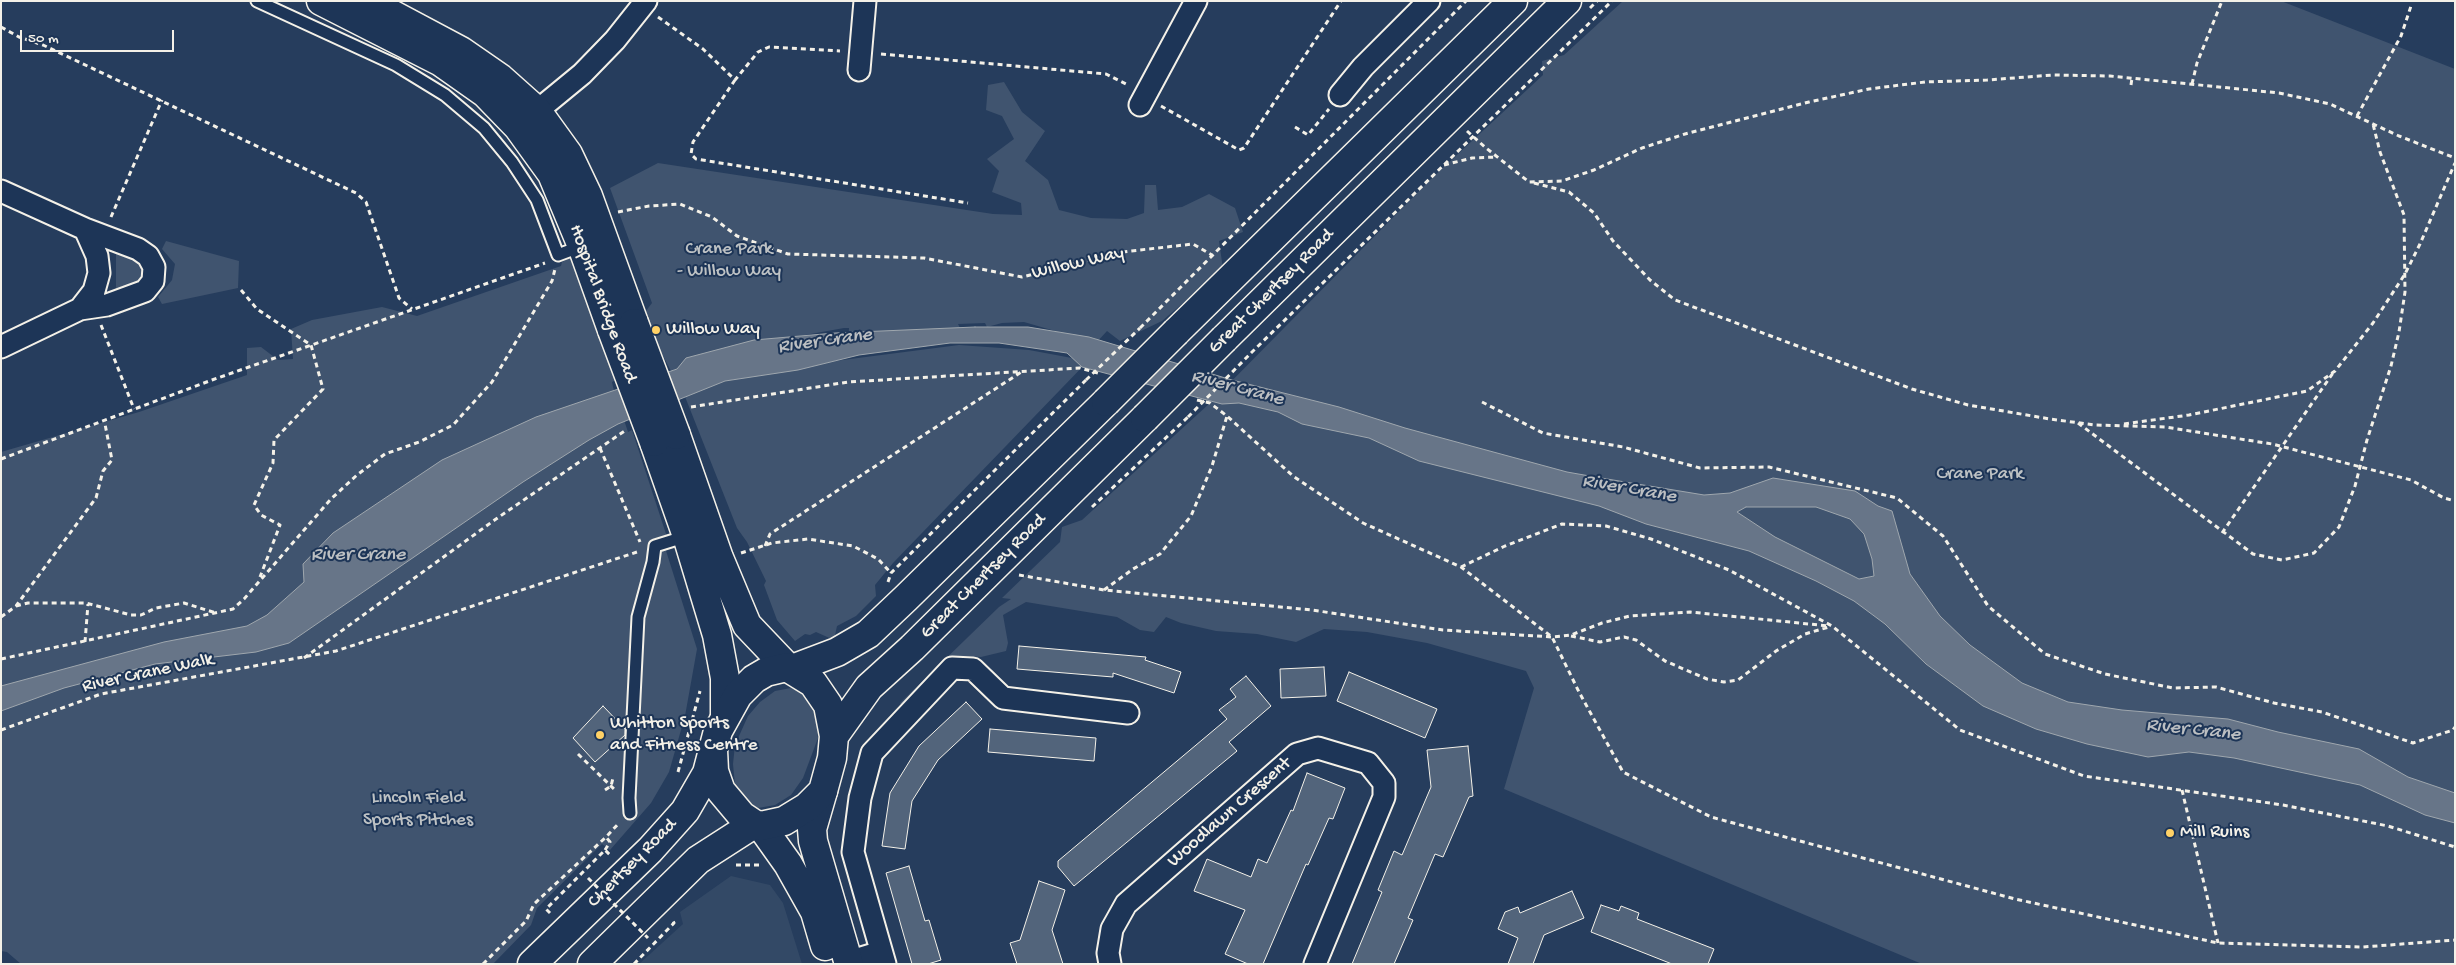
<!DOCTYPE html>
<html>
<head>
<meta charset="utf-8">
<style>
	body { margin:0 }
	#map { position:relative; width:2456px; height:965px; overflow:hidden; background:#263d5d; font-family:"Gochi Hand",sans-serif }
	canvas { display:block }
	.frame { position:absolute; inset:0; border:2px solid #f4f1e8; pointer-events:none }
	.scale { position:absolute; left:20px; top:30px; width:154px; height:22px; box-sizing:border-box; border:2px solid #f4f1e8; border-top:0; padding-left:6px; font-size:15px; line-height:18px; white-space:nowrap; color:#f4f1e8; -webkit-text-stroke:4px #1d3557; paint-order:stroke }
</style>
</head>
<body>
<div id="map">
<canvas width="2456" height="965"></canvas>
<div class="frame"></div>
<div class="scale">50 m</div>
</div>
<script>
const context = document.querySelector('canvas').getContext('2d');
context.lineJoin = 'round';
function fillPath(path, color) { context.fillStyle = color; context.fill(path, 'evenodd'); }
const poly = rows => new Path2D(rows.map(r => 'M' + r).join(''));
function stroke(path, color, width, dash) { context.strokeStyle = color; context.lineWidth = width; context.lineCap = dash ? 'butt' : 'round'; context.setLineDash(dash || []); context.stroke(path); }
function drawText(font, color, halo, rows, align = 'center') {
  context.font = font + ' "Gochi Hand",sans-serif'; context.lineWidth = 4; context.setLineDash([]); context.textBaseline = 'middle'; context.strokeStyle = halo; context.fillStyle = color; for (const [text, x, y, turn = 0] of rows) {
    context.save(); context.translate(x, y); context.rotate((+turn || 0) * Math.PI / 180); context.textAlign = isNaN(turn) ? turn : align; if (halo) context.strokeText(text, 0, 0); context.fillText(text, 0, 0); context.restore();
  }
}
const built = poly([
	[731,876,770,885,783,903,802,964,639,964,683,924,680,912]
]);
const green = poly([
	[1623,1,2281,1,2455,69,2455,964,1922,964,1504,789,1534,688,1526,671,1427,643,1367,632,1324,629,1296,642,1257,634,1216,631,1181,623,1166,617,1154,632,1140,630,1117,617,1026,602,1003,615,1008,643,1006,651,981,657,967,656,954,664,904,711,900,703,999,607,1011,599,1002,598,1060,542,1062,527,1082,520,1210,403,1430,180,1543,75,1542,61,1564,55],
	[1004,82,1022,112,1045,131,1025,161,1048,180,1059,210,1091,218,1127,219,1144,213,1145,185,1156,185,1158,210,1182,207,1209,194,1235,208,1243,232,1219,241,1223,269,1162,321,1120,341,1107,331,1096,343,1024,322,1002,323,987,327,985,323,958,324,961,330,848,346,849,328,844,328,733,348,671,371,642,316,652,303,610,188,658,163,993,214,1022,215,1021,203,992,192,999,171,987,159,1014,139,1002,116,986,110,988,85],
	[166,241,239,261,238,288,162,304,158,297,172,280,175,264,162,249],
	[116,246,144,262,143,274,138,285,116,288],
	[572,257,617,379,612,382,613,387,628,432,632,430,667,537,662,538,697,649,685,716,669,772,651,803,610,850,602,844,537,908,531,925,493,964,21,964,7,952,1,951,1,452,139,412,247,375,247,348,261,347,278,360,293,359,291,329,312,320,382,307,417,316,561,266,562,262],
	[959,345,1029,350,1088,361,893,563,875,585,876,596,856,616,837,626,834,640,816,632,810,635,805,634,795,641,777,620,764,585,766,581,747,542,737,528,682,389,827,362],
	[791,688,805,693,814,705,818,738,803,778,791,795,775,805,758,808,747,801,735,785,733,764,735,745,748,716,760,702,775,691]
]);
const water = poly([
	[975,327,1028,327,1089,337,1232,380,1339,407,1405,428,1567,472,1601,478,1704,495,1730,493,1773,478,1855,491,1878,506,1892,511,1910,574,1940,616,1970,645,2022,683,2068,702,2122,710,2228,719,2278,732,2359,749,2408,777,2455,793,2455,823,2425,815,2360,785,2234,758,2189,752,2148,757,2087,744,2036,729,1983,706,1926,664,1885,624,1854,601,1816,581,1749,551,1646,524,1599,506,1419,461,1369,438,1302,424,1278,412,1239,403,1222,404,1082,367,1067,353,999,343,950,343,859,355,798,370,725,381,618,424,589,440,523,482,289,643,256,652,155,664,64,688,1,711,1,686,164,642,247,626,267,615,304,582,303,564,333,533,442,460,536,417,677,369,686,358,754,340,835,333,975,327],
	[1746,507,1816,507,1850,519,1864,534,1872,559,1874,576,1859,579,1775,537,1737,512,1746,507]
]);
const building = poly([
	[1019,646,1146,657,1145,660,1181,672,1174,693,1113,673,1113,677,1017,669,1019,646],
	[1324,667,1326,696,1281,698,1280,669,1324,667],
	[1349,672,1437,709,1425,738,1337,701,1349,672],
	[1246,676,1271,706,1229,742,1237,751,1074,886,1058,867,1058,861,1227,719,1219,710,1236,697,1230,689,1246,676],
	[966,702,982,719,938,760,912,801,905,849,882,846,890,793,919,746,966,702],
	[603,706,625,729,625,735,595,762,573,738,603,706],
	[990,729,1096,738,1094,761,988,752,990,729],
	[1468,746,1473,796,1469,797,1443,857,1435,854,1408,918,1413,920,1394,964,1352,964,1382,892,1378,890,1394,851,1402,855,1431,787,1427,750,1468,746],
	[1307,773,1345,788,1333,819,1329,818,1308,865,1306,864,1263,964,1248,964,1225,954,1245,910,1194,891,1207,859,1251,877,1258,859,1267,863,1291,810,1293,811,1307,773],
	[909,866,925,921,929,920,941,960,928,964,912,964,886,873,909,866],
	[1039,881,1065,890,1052,930,1063,964,1017,964,1010,943,1020,940,1039,881],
	[1572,891,1584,918,1544,935,1533,964,1508,964,1518,938,1498,929,1505,912,1518,907,1520,913,1572,891],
	[1601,905,1619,911,1621,906,1639,913,1637,919,1714,949,1708,964,1672,964,1591,932,1601,905]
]);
const path = poly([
	[1590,8,1597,1],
	[658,17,703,49,735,80,758,52,769,47,840,51],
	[1,27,19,37,43,45,356,193,366,202,399,298,412,309],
	[881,54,1106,74,1128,85],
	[735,80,693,142,691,154,696,159,968,203],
	[2192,84,2197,63,2222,1],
	[2131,85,2132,78],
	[1161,106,1239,150,1244,148,1341,1],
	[2357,116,2401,36,2412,3],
	[1295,127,1308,135,1329,109],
	[1467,131,1486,148,1529,182,1562,181,1594,170,1642,148,1685,134,1809,102,1869,89,1925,82,1987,80,2053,75,2110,76,2279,93,2330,104,2399,136,2455,158],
	[1444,165,1472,158,1497,157],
	[1534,183,1569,192,1594,213,1613,241,1650,280,1675,300,1912,389,1968,405,2050,419,2095,425,2165,427,2272,444,2411,480,2444,498,2455,501],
	[618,212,649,206,680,204,712,217,737,236,788,254,924,258,1022,277,1122,252,1193,244,1212,255],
	[111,217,162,100],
	[241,290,257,309,311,345,323,389,274,440,273,463,254,505,261,515,280,525,260,577],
	[101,325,134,409],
	[1140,328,1466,1],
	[1251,353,1612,1],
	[1197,400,1210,403,1227,416,1293,476,1363,523,1461,567,1552,637,1579,692,1623,772,1711,817,2015,899,2218,943,2363,947,2455,940],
	[1482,402,1543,433,1623,447,1700,468,1769,467,1897,498,1943,536,1988,606,2045,654,2105,674,2173,688,2216,687,2274,703,2322,712,2413,743,2453,730,2455,727],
	[691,407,848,382,1080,368,1101,374],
	[2078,423,2253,554,2282,560,2314,553,2339,527,2355,486,2367,440,2391,366,2399,332,2405,292,2404,215,2380,152,2373,124],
	[2124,424,2189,415,2307,391,2335,371,2373,323,2405,274,2420,244,2455,163],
	[600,448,640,542],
	[1,459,212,380,545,263],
	[1092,507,1188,417],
	[2222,533,2333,373],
	[765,546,770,534,1023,371],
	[741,553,772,543,808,539,853,546,878,559,891,573],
	[1461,567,1505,546,1562,524,1606,526,1651,539,1729,570,1832,626,1960,730,2084,776,2283,805,2388,826,2455,847],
	[1019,575,1104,590,1312,610,1443,630,1552,637,1571,635,1602,623,1630,616,1690,612,1829,626],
	[888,582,891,573,1086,380],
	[1104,590,1133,569,1160,554,1191,516,1212,466,1227,416],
	[16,606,28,603,86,603,131,615,141,615,156,608,184,603,216,613],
	[1,617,16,606,96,498,103,471,112,460,104,419],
	[1571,636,1600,642,1624,637,1636,640,1665,661,1707,679,1724,682,1738,680,1776,651,1805,634,1829,627],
	[85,642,88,604],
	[304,658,496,519,626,430],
	[1,659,233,609,244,599,331,499,357,475,385,454,419,442,453,425,492,382,552,281,555,269],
	[1,730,101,694,336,651,640,551],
	[578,754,614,789],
	[678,772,700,691],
	[605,790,611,786,613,778],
	[2182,790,2218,943],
	[605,850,610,842,606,837,619,823],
	[736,865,759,865],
	[550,913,546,909,605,850,611,856],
	[483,964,526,921,534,904,606,837],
	[634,964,674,923,672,919]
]);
const service = poly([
	[257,1,396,65,445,95,484,128,512,162,537,200,558,255,582,246],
	[630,813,629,798,638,617,653,562,655,546,687,536]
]);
const minor = poly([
	[859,70,865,1],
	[1340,95,1363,67,1429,1],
	[1140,105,1196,1],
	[537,111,582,74,615,40,646,1],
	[1,191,85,229,138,249,148,256,154,267,153,281,145,291,107,305,80,309],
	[1,347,80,309,94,291,99,273,97,256,85,229],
	[848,962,881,952],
	[885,964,853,852,860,798,872,753,952,668,973,669,1003,698,1128,713],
	[1110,964,1108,953,1112,929,1126,904,1297,754,1318,748,1368,763,1384,783,1384,797,1315,964]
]);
const secondary = poly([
	[321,1,441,62,485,93,518,127,552,174,582,246,612,330],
	[367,1,461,51,500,78,537,111,568,154,588,196,634,323],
	[676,435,719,558,747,625,787,667],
	[654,442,687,536,717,635,725,678,725,716],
	[823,791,812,829,813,841,849,964],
	[761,826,788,864,815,912,825,946]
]);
const trunk = poly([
	[1176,332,1513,1],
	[1224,339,1567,1],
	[787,667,813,683,828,705,834,736,832,758,823,791,807,807,784,821,761,826,754,824,742,816,721,791,714,771,713,750,718,731,738,695,754,679,766,672,787,667],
	[792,669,837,652,868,634,906,598,1106,402],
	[834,736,869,687,912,648,1145,418],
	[532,964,650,850,685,811,707,773,712,754],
	[592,964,698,860,754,824]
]);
const pathBridge = poly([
	[1086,380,1140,328],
	[1188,417,1251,353],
	[588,878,648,938]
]);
const secondaryBridge = poly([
	[634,323,676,435],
	[612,330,654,442]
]);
const trunkBridge = poly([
	[1106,402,1176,332],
	[1145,418,1224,339]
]);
const markers = [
	[656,330,5,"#ffd166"],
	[600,735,5,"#ffd166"],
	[2170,833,5,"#ffd166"]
];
const parkNames = [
	["Crane Park",729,250],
	["- Willow Way",729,272],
	["Crane Park",1980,475],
	["Lincoln Field",418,799],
	["Sports Pitches",418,821]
];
const streetNames = [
	["Willow Way",1078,264,-13],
	["Great Chertsey Road",1272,292,-45],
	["Hospital Bridge Road",602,304,70],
	["Great Chertsey Road",984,577,-45],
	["River Crane Walk",148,674,-12],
	["Woodlawn Crescent",1230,813,-41],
	["Chertsey Road",633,864,-45]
];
const poiNames = [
	["Willow Way",666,330],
	["Whitton Sports",610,724],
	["and Fitness Centre",610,746],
	["Mill Ruins",2180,833]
];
const waterNames = [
	["River Crane",825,342,-8],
	["River Crane",1237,389,15],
	["River Crane",1629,490,10],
	["River Crane",358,556],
	["River Crane",2193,731,6]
];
fillPath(built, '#334966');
fillPath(green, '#40546f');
fillPath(water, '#677588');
stroke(water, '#9fa7ae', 1);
fillPath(building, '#52647b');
stroke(building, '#f4f1e8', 1);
stroke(service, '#f4f1e8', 15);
stroke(minor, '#f4f1e8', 25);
stroke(secondary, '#f4f1e8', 31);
stroke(trunk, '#f4f1e8', 31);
stroke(path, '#f4f1e8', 3, [5, 4]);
stroke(service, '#1d3557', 11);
stroke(minor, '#1d3557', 21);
stroke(secondary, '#1d3557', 28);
stroke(trunk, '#1d3557', 28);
stroke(secondaryBridge, '#f4f1e8', 31, []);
stroke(trunkBridge, '#f4f1e8', 31, []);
stroke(pathBridge, '#f4f1e8', 3, [5, 4]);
stroke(secondaryBridge, '#1d3557', 28);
stroke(trunkBridge, '#1d3557', 28);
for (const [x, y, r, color] of markers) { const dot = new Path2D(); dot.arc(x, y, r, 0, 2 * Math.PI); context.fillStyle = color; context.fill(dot); stroke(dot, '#1d3557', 2); }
drawText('19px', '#bec2c4', '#1d3557', parkNames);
drawText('19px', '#f4f1e8', '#1d3557', streetNames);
drawText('19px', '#f4f1e8', '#1d3557', poiNames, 'left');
drawText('italic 20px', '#bcbfc2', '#1d3557', waterNames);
</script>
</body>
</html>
